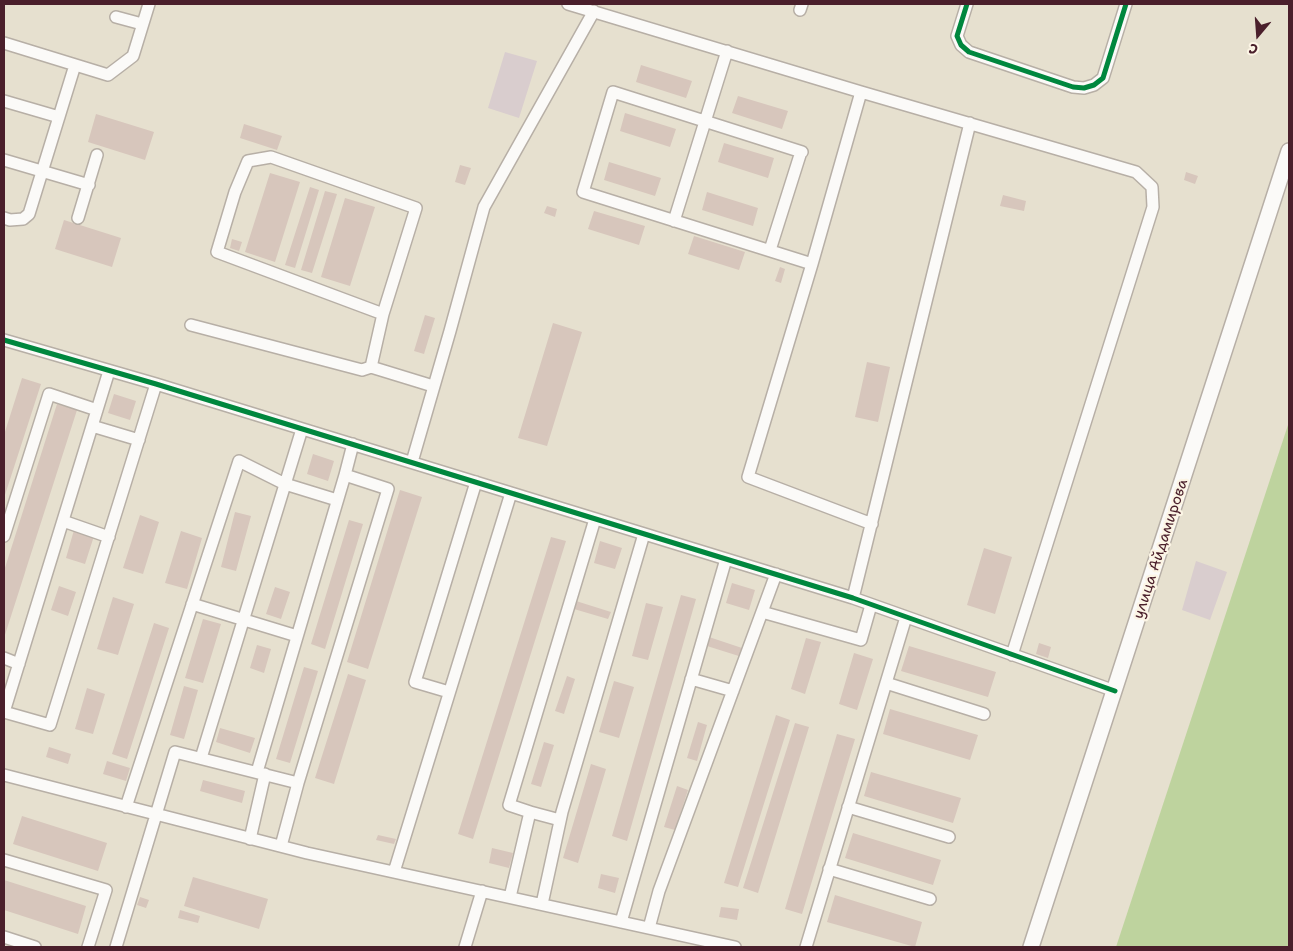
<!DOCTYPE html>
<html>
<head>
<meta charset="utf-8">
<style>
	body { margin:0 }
	#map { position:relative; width:1293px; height:951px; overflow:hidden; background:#e6e0cf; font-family:"Shantell Sans",sans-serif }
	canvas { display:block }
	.frame { position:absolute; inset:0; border:5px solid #4a1f2b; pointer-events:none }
	.north { position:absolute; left:1233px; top:10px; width:50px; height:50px; -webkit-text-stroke:4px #fcf5e5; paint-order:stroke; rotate:198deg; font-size:14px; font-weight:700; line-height:20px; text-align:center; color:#4a1f2b }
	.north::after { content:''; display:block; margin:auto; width:18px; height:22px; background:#4a1f2b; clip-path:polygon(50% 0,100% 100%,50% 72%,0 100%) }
</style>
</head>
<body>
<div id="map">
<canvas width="1293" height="951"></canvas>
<div class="frame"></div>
<div class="north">С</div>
</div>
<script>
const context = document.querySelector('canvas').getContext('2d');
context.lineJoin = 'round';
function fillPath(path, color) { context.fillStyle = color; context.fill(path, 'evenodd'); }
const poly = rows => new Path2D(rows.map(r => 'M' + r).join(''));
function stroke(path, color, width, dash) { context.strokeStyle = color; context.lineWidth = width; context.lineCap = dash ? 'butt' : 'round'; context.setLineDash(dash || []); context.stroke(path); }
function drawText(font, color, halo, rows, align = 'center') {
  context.font = font + ' "Shantell Sans",sans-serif'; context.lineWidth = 4.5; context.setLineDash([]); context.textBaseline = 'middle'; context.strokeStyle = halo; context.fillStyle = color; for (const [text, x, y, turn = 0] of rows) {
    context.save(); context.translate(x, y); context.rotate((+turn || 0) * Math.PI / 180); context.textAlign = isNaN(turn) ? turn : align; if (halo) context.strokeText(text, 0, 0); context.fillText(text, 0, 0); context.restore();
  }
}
const industrial = poly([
	[505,52,537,61,519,118,488,108],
	[1196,561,1227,572,1210,620,1182,610]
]);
const green = poly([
	[1289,422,1289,947,1116,947]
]);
const building = poly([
	[641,65,692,81,686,98,636,82],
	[738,96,788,111,782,129,732,113],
	[625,113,676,129,670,147,620,131],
	[96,114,154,132,145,160,88,142],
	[244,124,282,136,277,150,240,138],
	[724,143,774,158,768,178,718,162],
	[609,162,661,178,655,196,604,180],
	[460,165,471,168,465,185,455,182],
	[1186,172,1198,176,1195,184,1184,180],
	[270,173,300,182,275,262,245,252],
	[310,187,319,190,295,268,285,265],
	[325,191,337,194,312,273,301,270],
	[707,192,758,208,753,226,702,210],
	[1003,195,1026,201,1024,211,1000,206],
	[345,198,375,207,350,286,321,277],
	[547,206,557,209,555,217,544,213],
	[594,211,645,226,639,245,588,229],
	[64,220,121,238,112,267,55,249],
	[694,236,745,252,739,270,688,254],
	[232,239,242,242,239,251,230,248],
	[780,267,785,269,781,283,775,281],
	[425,315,435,318,424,354,414,351],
	[553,323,582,332,547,446,518,438],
	[867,362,890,367,878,422,855,417],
	[22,378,41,384,4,498,4,435],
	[114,394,136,401,130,420,108,413],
	[57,404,77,410,4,638,4,571],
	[313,454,334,461,328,481,307,474],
	[400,490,422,497,368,669,347,662],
	[235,512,251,516,236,571,221,567],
	[140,515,159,522,143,574,123,568],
	[349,520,363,524,325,649,311,644],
	[74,530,94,536,85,564,66,558],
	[181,531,202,538,187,589,165,583],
	[551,537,566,541,473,839,458,834],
	[600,541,622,548,615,569,594,563],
	[984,548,1012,557,995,614,967,605],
	[732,583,755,590,749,610,726,603],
	[59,586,76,592,68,616,51,610],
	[275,587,290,592,281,619,266,614],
	[681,595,696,599,627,841,612,836],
	[113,597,134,604,118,655,97,649],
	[576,601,611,612,608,619,574,609],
	[646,603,663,607,648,660,632,656],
	[203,619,221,624,203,683,185,678],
	[154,623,169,628,127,759,112,754],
	[709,637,745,649,742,657,707,646],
	[806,638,821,642,805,694,791,689],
	[1039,643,1051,647,1048,658,1036,654],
	[257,645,271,649,264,673,250,668],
	[909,646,996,672,988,697,901,671],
	[854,653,873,659,857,710,839,704],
	[304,667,318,671,290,763,276,759],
	[348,674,366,680,334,784,315,778],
	[567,676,575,679,564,714,555,711],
	[614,681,634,687,619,738,599,732],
	[184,686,198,690,184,739,170,735],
	[87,688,105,694,93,734,75,729],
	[890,709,978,735,970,760,883,734],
	[776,715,790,720,738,887,724,883],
	[698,722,707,725,697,761,687,758],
	[795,723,809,727,758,893,743,888],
	[220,728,255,738,250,753,216,742],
	[837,734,855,739,802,914,785,909],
	[544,742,554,745,541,787,531,784],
	[49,747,71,754,68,764,46,757],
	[107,761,130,768,126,781,103,774],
	[591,764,606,769,578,863,563,858],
	[871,772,961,798,953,823,864,796],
	[203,780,245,791,242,803,200,791],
	[677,786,688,790,675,830,664,827],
	[22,816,107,843,98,871,13,844],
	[853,833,941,860,933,885,845,858],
	[378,835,396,839,394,844,376,840],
	[492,848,513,853,509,868,489,863],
	[601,874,619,878,615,893,598,888],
	[193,877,268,899,259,929,184,906],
	[4,880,86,906,78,934,4,910],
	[835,895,922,922,915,947,827,922],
	[140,897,149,900,146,908,137,905],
	[721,907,739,909,737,920,719,917],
	[180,910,200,916,198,923,178,918]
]);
const minor = poly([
	[568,4,861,92,1136,172,1152,187,1153,207,1012,655],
	[967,4,957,36,961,45,969,52,1073,87,1084,88,1094,85,1103,78,1126,4],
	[800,10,802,4],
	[116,17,142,24],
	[4,43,108,75,133,56,149,4],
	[861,92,812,264,748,477,872,524],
	[4,101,59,117],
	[802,152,613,92,583,192,812,264],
	[4,160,89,185],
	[4,218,10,220,23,219,29,214,75,65],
	[78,218,97,155],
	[674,221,727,51],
	[770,250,800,155],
	[191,325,362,370,371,367,433,386],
	[4,340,156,384,853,598,1115,691],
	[371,367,383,314,416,208,271,157,248,161,235,192,217,252,383,314],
	[92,426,139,440],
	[412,462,450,331,484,207,594,11],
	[63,521,109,537],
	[4,536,49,394,97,410],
	[853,598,970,123],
	[192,604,297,636],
	[762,612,861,640,871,605],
	[4,658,19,664],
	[691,679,733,691],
	[886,683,984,714],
	[449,692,415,682,476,482],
	[4,712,50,725,156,384],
	[4,712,109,371],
	[201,758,302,429],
	[257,772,345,475],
	[4,775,307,853,735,947],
	[126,807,239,461,285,484,337,500],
	[848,807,949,837],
	[530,812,560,820],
	[250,839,265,774],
	[281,846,298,783,388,489,345,475,353,444],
	[4,860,106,890,88,947],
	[829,869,930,899],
	[394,872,511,493],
	[510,897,530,812,509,805,595,519],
	[542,904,562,812,644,534],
	[621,922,726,559],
	[649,928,659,891,776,574],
	[4,937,35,947],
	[116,947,175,752,298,783],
	[465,947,482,891],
	[806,947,906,617]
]);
const major = poly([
	[1031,947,1289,151]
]);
const cycleway = poly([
	[967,4,957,36,961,45,969,52,1073,87,1084,88,1094,85,1103,78,1126,4],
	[4,340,156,384,853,598,1115,691]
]);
const streetNames = [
	["улица Айдамирова",1161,549,-72]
];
fillPath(industrial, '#d9cdce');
fillPath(green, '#bed39e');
fillPath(building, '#d7c6bc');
stroke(minor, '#b7afa6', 14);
stroke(major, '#b7afa6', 18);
stroke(minor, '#fbfaf8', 11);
stroke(major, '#fbfaf8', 15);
stroke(cycleway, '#00873e', 5);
drawText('15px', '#4a1f2b', '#fcf5e5', streetNames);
</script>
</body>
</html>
